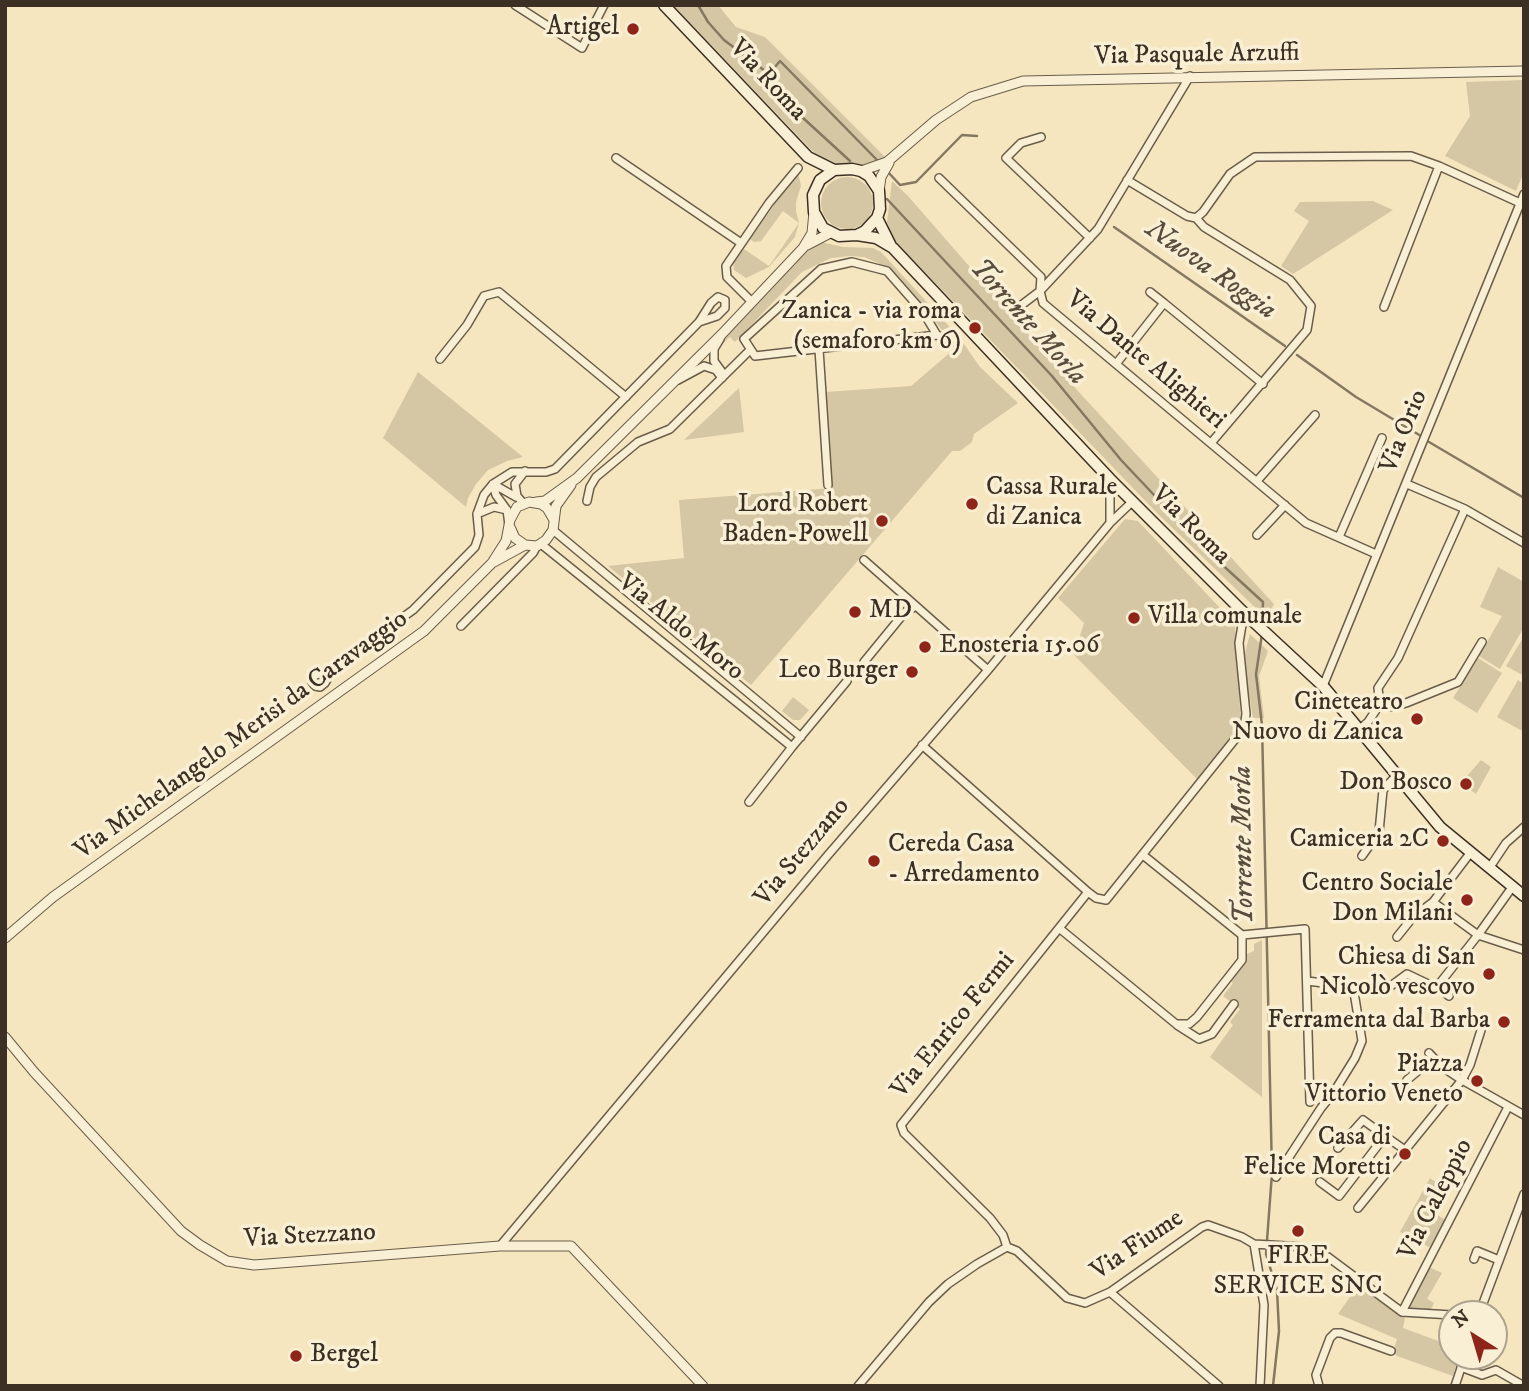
<!DOCTYPE html>
<html>
<head>
<meta charset="utf-8">
<style>
	body { margin:0 }
	#map { position:relative; width:1529px; height:1391px; overflow:hidden; background:#f5e6bf; font-family:"IM FELL DW Pica",serif }
	canvas { display:block }
	.frame { position:absolute; inset:0; border:7px solid #3c2f23; pointer-events:none }
	.north { position:absolute; left:1438px; top:1300px; width:70px; height:70px; box-sizing:border-box; background:#f8efd5; border:2px solid #ada28e; border-radius:50%; rotate:323deg; font-size:19px; font-weight:700; line-height:28px; text-align:center; color:#3c2f23 }
	.north::after { content:''; display:block; margin:auto; width:24px; height:32px; background:#8f2418; clip-path:polygon(50% 0,100% 100%,50% 72%,0 100%) }
</style>
</head>
<body>
<div id="map">
<canvas width="1529" height="1391"></canvas>
<div class="frame"></div>
<div class="north">N</div>
</div>
<script>
const context = document.querySelector('canvas').getContext('2d');
context.lineJoin = 'round';
function fillPath(path, color) { context.fillStyle = color; context.fill(path, 'evenodd'); }
const poly = rows => new Path2D(rows.map(r => 'M' + r).join(''));
function stroke(path, color, width, dash) { context.strokeStyle = color; context.lineWidth = width; context.lineCap = dash ? 'butt' : 'round'; context.setLineDash(dash || []); context.stroke(path); }
function drawText(font, color, halo, rows, align = 'center') {
  context.font = font + ' "IM FELL DW Pica",serif'; context.lineWidth = 7; context.setLineDash([]); context.textBaseline = 'middle'; context.strokeStyle = halo; context.fillStyle = color; for (const [text, x, y, turn = 0] of rows) {
    context.save(); context.translate(x, y); context.rotate((+turn || 0) * Math.PI / 180); context.textAlign = isNaN(turn) ? turn : align; if (halo) context.strokeText(text, 0, 0); context.fillText(text, 0, 0); context.restore();
  }
}
const green = poly([
	[673,5,718,5,736,27,765,37,886,158,875,168,841,166,821,160],
	[1524,80,1524,172,1516,191,1445,156,1470,116,1466,82],
	[798,172,801,186,796,202,796,211,799,223,795,237,769,267,746,278,734,270,733,261,744,249,769,266,799,223,783,211,761,241,754,242,750,239],
	'821 203a26 26 0 1 1 52 0a26 26 0 1 1-52 0Z',
	[892,181,908,196,1077,390,1274,604,1266,618,1158,514,895,241,887,222],
	[1373,201,1393,210,1293,274,1281,266,1309,221,1294,211,1300,202],
	[821,242,843,247,873,248,881,252,959,337,980,367,1018,403,974,434,972,442,960,451,952,451,751,685,608,566,684,558,679,500,832,488,826,392,911,386,959,345,946,329,942,330,912,293,887,267,864,257,850,256,831,258,802,272,735,342,730,337,719,347,726,334,804,250],
	[418,372,523,457,507,461,488,470,476,484,468,498,466,507,383,438],
	[739,388,744,432,684,440],
	[1125,519,1138,521,1235,624,1241,726,1198,780,1074,655,1084,623,1058,598],
	[1498,567,1524,582,1524,627,1500,669,1479,656,1502,616,1480,607],
	[1250,634,1268,651,1259,676,1264,718,1253,718,1246,678,1245,653],
	[1524,636,1524,676,1506,666],
	[1478,658,1502,673,1477,713,1453,698],
	[1518,680,1524,684,1524,732,1497,717],
	[793,697,809,710,800,720,793,720,782,711],
	[1481,760,1491,767,1476,794,1461,783],
	[1262,940,1262,1097,1210,1057,1233,1025,1230,1022,1240,1009,1223,996,1233,983,1229,980,1245,955,1254,951,1254,944],
	[1430,1178,1447,1190,1434,1213,1446,1220,1431,1248,1400,1232],
	[1429,1267,1442,1273,1427,1299,1434,1303,1430,1311,1406,1310],
	[1359,1284,1405,1318,1403,1328,1452,1346,1452,1356,1459,1356,1453,1376,1397,1356,1393,1352,1397,1339,1338,1314]
]);
const stream = poly([
	[698,5,708,22,724,40,769,74,802,117,850,161],
	[769,74,780,61,878,161],
	[888,172,900,185,916,182,962,135,977,136],
	[887,199,1052,376,1121,460,1206,550,1263,602,1262,624],
	[1114,227,1285,346],
	[1297,355,1356,397,1421,436],
	[1429,442,1524,498],
	[1262,634,1256,674,1262,725,1272,1173,1266,1254,1277,1290,1279,1331,1273,1386]
]);
const minorTunnel = poly([
	[847,681,864,662]
]);
const minor = poly([
	[515,5,582,48,604,5],
	[1041,137,1021,143,1006,158,1090,238],
	[616,158,741,243],
	[939,178,1041,277,1040,291,1043,303,1306,523,1376,554],
	[1127,180,1187,216,1196,218,1204,227,1290,280,1311,306,1307,330,1211,443],
	[1196,218,1203,212,1230,174,1255,157,1411,156,1439,166,1520,203],
	[1150,292,1164,303],
	[752,302,727,277,726,266,769,203,798,168],
	[1384,307,1439,166],
	[1015,310,1040,291,1098,229,1190,76],
	[937,335,755,356,744,339,821,269,852,262,887,271,923,312,937,335,954,342],
	[720,339,714,349,714,361,722,372],
	[819,349,828,485],
	[440,359,467,325,484,296,499,292,626,397],
	[1116,364,1164,303,1263,384],
	[678,380,704,366,716,370,722,378],
	[1257,481,1315,415],
	[493,484,496,495,507,510,509,525],
	[493,484,516,497],
	[1407,484,1465,509,1524,543],
	[587,501,590,487,596,477,638,442,670,429,750,350],
	[523,503,517,496,515,484,525,471],
	[477,514,494,507,507,510],
	[1110,522,1110,479],
	[553,530,801,737],
	[1257,535,1285,505],
	[1339,537,1382,438],
	[541,544,792,747],
	[864,560,916,606],
	[461,626,533,553,537,546],
	[864,662,905,612,916,606,988,670],
	[335,666,325,683,320,687,315,686,312,682,314,676,335,666,413,610,475,547,479,535,477,514,484,495,493,484,512,472,546,472,555,469,699,322,711,303,718,297,725,300,725,308,717,316,699,322],
	[1323,686,1524,194],
	[1380,704,1393,707,1406,703,1458,682,1482,642],
	[1360,729,1368,722,1380,704,1378,688,1398,658,1465,509],
	[922,745,1088,892,1096,898,1106,900,1244,728,1246,714,1239,643,1244,613],
	[749,802,792,747,847,681],
	[1471,852,1433,902,1478,935,1513,886],
	[1143,855,1242,935,1305,929,1310,1102],
	[1362,856,1379,832,1383,790,1397,775],
	[1490,867,1506,843,1524,827],
	[1059,928,1176,1024,1189,1024,1197,1017,1242,960,1242,935],
	[1397,937,1413,917,1433,902],
	[1307,981,1357,987,1388,988,1407,974,1428,984,1435,985,1440,983,1478,935,1524,950],
	[1440,983,1441,990,1449,996],
	[1177,1025,1199,1039,1212,1034,1234,1004],
	[1482,1027,1470,1065,1462,1080,1524,1115],
	[1429,1053,1441,1066],
	[1338,1148,1363,1120,1385,1136],
	[1276,1177,1321,1108,1334,1092,1355,1058,1362,1041,1353,986],
	[1320,1182,1339,1196,1385,1136,1405,1150],
	[1358,1208,1462,1080,1441,1066,1425,1065,1407,1080],
	[1254,1244,1264,1305,1260,1386],
	[500,1246,828,855,988,670,1110,523,1133,501],
	[1007,1247,1003,1235,990,1218,904,1133,901,1125,1088,892],
	[1474,1259,1477,1251,1499,1260],
	[1110,1292,1219,1386],
	[1402,1312,1508,1107],
	[1479,1314,1524,1194],
	[1461,1367,1482,1375,1496,1370,1524,1386],
	[858,1386,929,1302,948,1284,977,1264,1007,1247,1017,1251,1067,1298,1085,1303,1110,1292,1202,1227,1208,1225,1242,1237,1254,1244,1303,1247,1328,1257,1402,1312,1452,1315],
	[1319,1386,1316,1375,1330,1338,1335,1333,1341,1333,1391,1351],
	[1455,1386,1465,1356]
]);
const tertiary = poly([
	[861,171,887,162,936,120,971,97,1023,81,1524,71],
	[879,191,881,177,889,163],
	[807,245,830,233],
	[536,502,545,501,577,478,722,334,803,248,812,233,814,212],
	[510,527,515,538,525,545,537,546,546,540,553,530,556,506,571,485],
	[494,562,525,545],
	[5,938,53,897,424,631,492,563,506,541,510,520,517,507,529,502,541,504,547,508,554,520],
	[5,1037,34,1072,181,1231,200,1245,227,1261,254,1265,500,1246,571,1246,703,1386]
]);
const secondary = poly([
	[664,5,808,157,834,170],
	[877,218,891,246],
	[857,235,865,231,877,218,880,209,879,191,869,176,861,171,852,169,834,170,820,180,813,195,814,212,823,228,839,236,857,235,876,238,893,248,1110,479,1241,610,1323,686,1440,827,1524,896]
]);
const markers = [
	[633,29,7,"#8f2418"],
	[975,328,7,"#8f2418"],
	[972,504,7,"#8f2418"],
	[882,521,7,"#8f2418"],
	[855,612,7,"#8f2418"],
	[1134,618,7,"#8f2418"],
	[925,647,7,"#8f2418"],
	[912,672,7,"#8f2418"],
	[1417,719,7,"#8f2418"],
	[1466,784,7,"#8f2418"],
	[1443,841,7,"#8f2418"],
	[874,861,7,"#8f2418"],
	[1467,900,7,"#8f2418"],
	[1489,974,7,"#8f2418"],
	[1504,1022,7,"#8f2418"],
	[1477,1081,7,"#8f2418"],
	[1405,1154,7,"#8f2418"],
	[1298,1231,7,"#8f2418"],
	[296,1356,7,"#8f2418"]
];
const poiNames = [
	["Artigel",619,29],
	["Zanica - via roma",961,313],
	["(semaforo km 6)",961,343],
	["Cassa Rurale",986,489,"left"],
	["di Zanica",986,519,"left"],
	["Lord Robert",868,506],
	["Baden-Powell",868,536],
	["MD",869,612,"left"],
	["Villa comunale",1148,618,"left"],
	["Enosteria 15.06",939,647,"left"],
	["Leo Burger",898,672],
	["Cineteatro",1403,704],
	["Nuovo di Zanica",1403,734],
	["Don Bosco",1452,784],
	["Camiceria 2C",1429,841],
	["Cereda Casa",888,846,"left"],
	["- Arredamento",888,876,"left"],
	["Centro Sociale",1453,885],
	["Don Milani",1453,915],
	["Chiesa di San",1475,959],
	["Nicolò vescovo",1475,989],
	["Ferramenta dal Barba",1490,1022],
	["Piazza",1463,1066],
	["Vittorio Veneto",1463,1096],
	["Casa di",1391,1139],
	["Felice Moretti",1391,1169],
	["FIRE",1298,1258,"center"],
	["SERVICE SNC",1298,1288,"center"],
	["Bergel",310,1356,"left"]
];
const streetNames = [
	["Via Pasquale Arzuffi",1197,56,-1],
	["Via Roma",767,81,47],
	["Via Dante Alighieri",1145,361,40],
	["Via Orio",1405,432,-68],
	["Via Roma",1190,526,45],
	["Via Aldo Moro",680,628,39],
	["Via Michelangelo Merisi da Caravaggio",242,736,-36],
	["Via Stezzano",803,853,-50],
	["Via Enrico Fermi",954,1026,-51],
	["Via Caleppio",1437,1200,-63],
	["Via Stezzano",310,1237,-3],
	["Via Fiume",1138,1246,-34]
];
const waterNames = [
	["Nuova Roggia",1210,271,35],
	["Torrente Morla",1027,323,48],
	["Torrente Morla",1245,845,-91]
];
fillPath(green, '#d6c7a4');
stroke(stream, '#857861', 2.5);
stroke(minorTunnel, '#d0c1a0', 7, [7, 3.5]);
stroke(minor, '#6a5d4a', 10);
stroke(tertiary, '#6a5d4a', 11);
stroke(secondary, '#3c2f23', 13);
stroke(minor, '#f8efd5', 7);
stroke(tertiary, '#f8efd5', 9);
stroke(secondary, '#f8efd5', 10);
for (const [x, y, r, color] of markers) { const dot = new Path2D(); dot.arc(x, y, r, 0, 2 * Math.PI); context.fillStyle = color; context.fill(dot); stroke(dot, '#f8efd5', 2.5); }
drawText('26px', '#3c2f23', '#f8efd5', poiNames, 'right');
drawText('26px', '#3c2f23', '#f8efd5', streetNames);
drawText('italic 28px', '#5a4d3d', '#f8efd5', waterNames);
</script>
</body>
</html>
